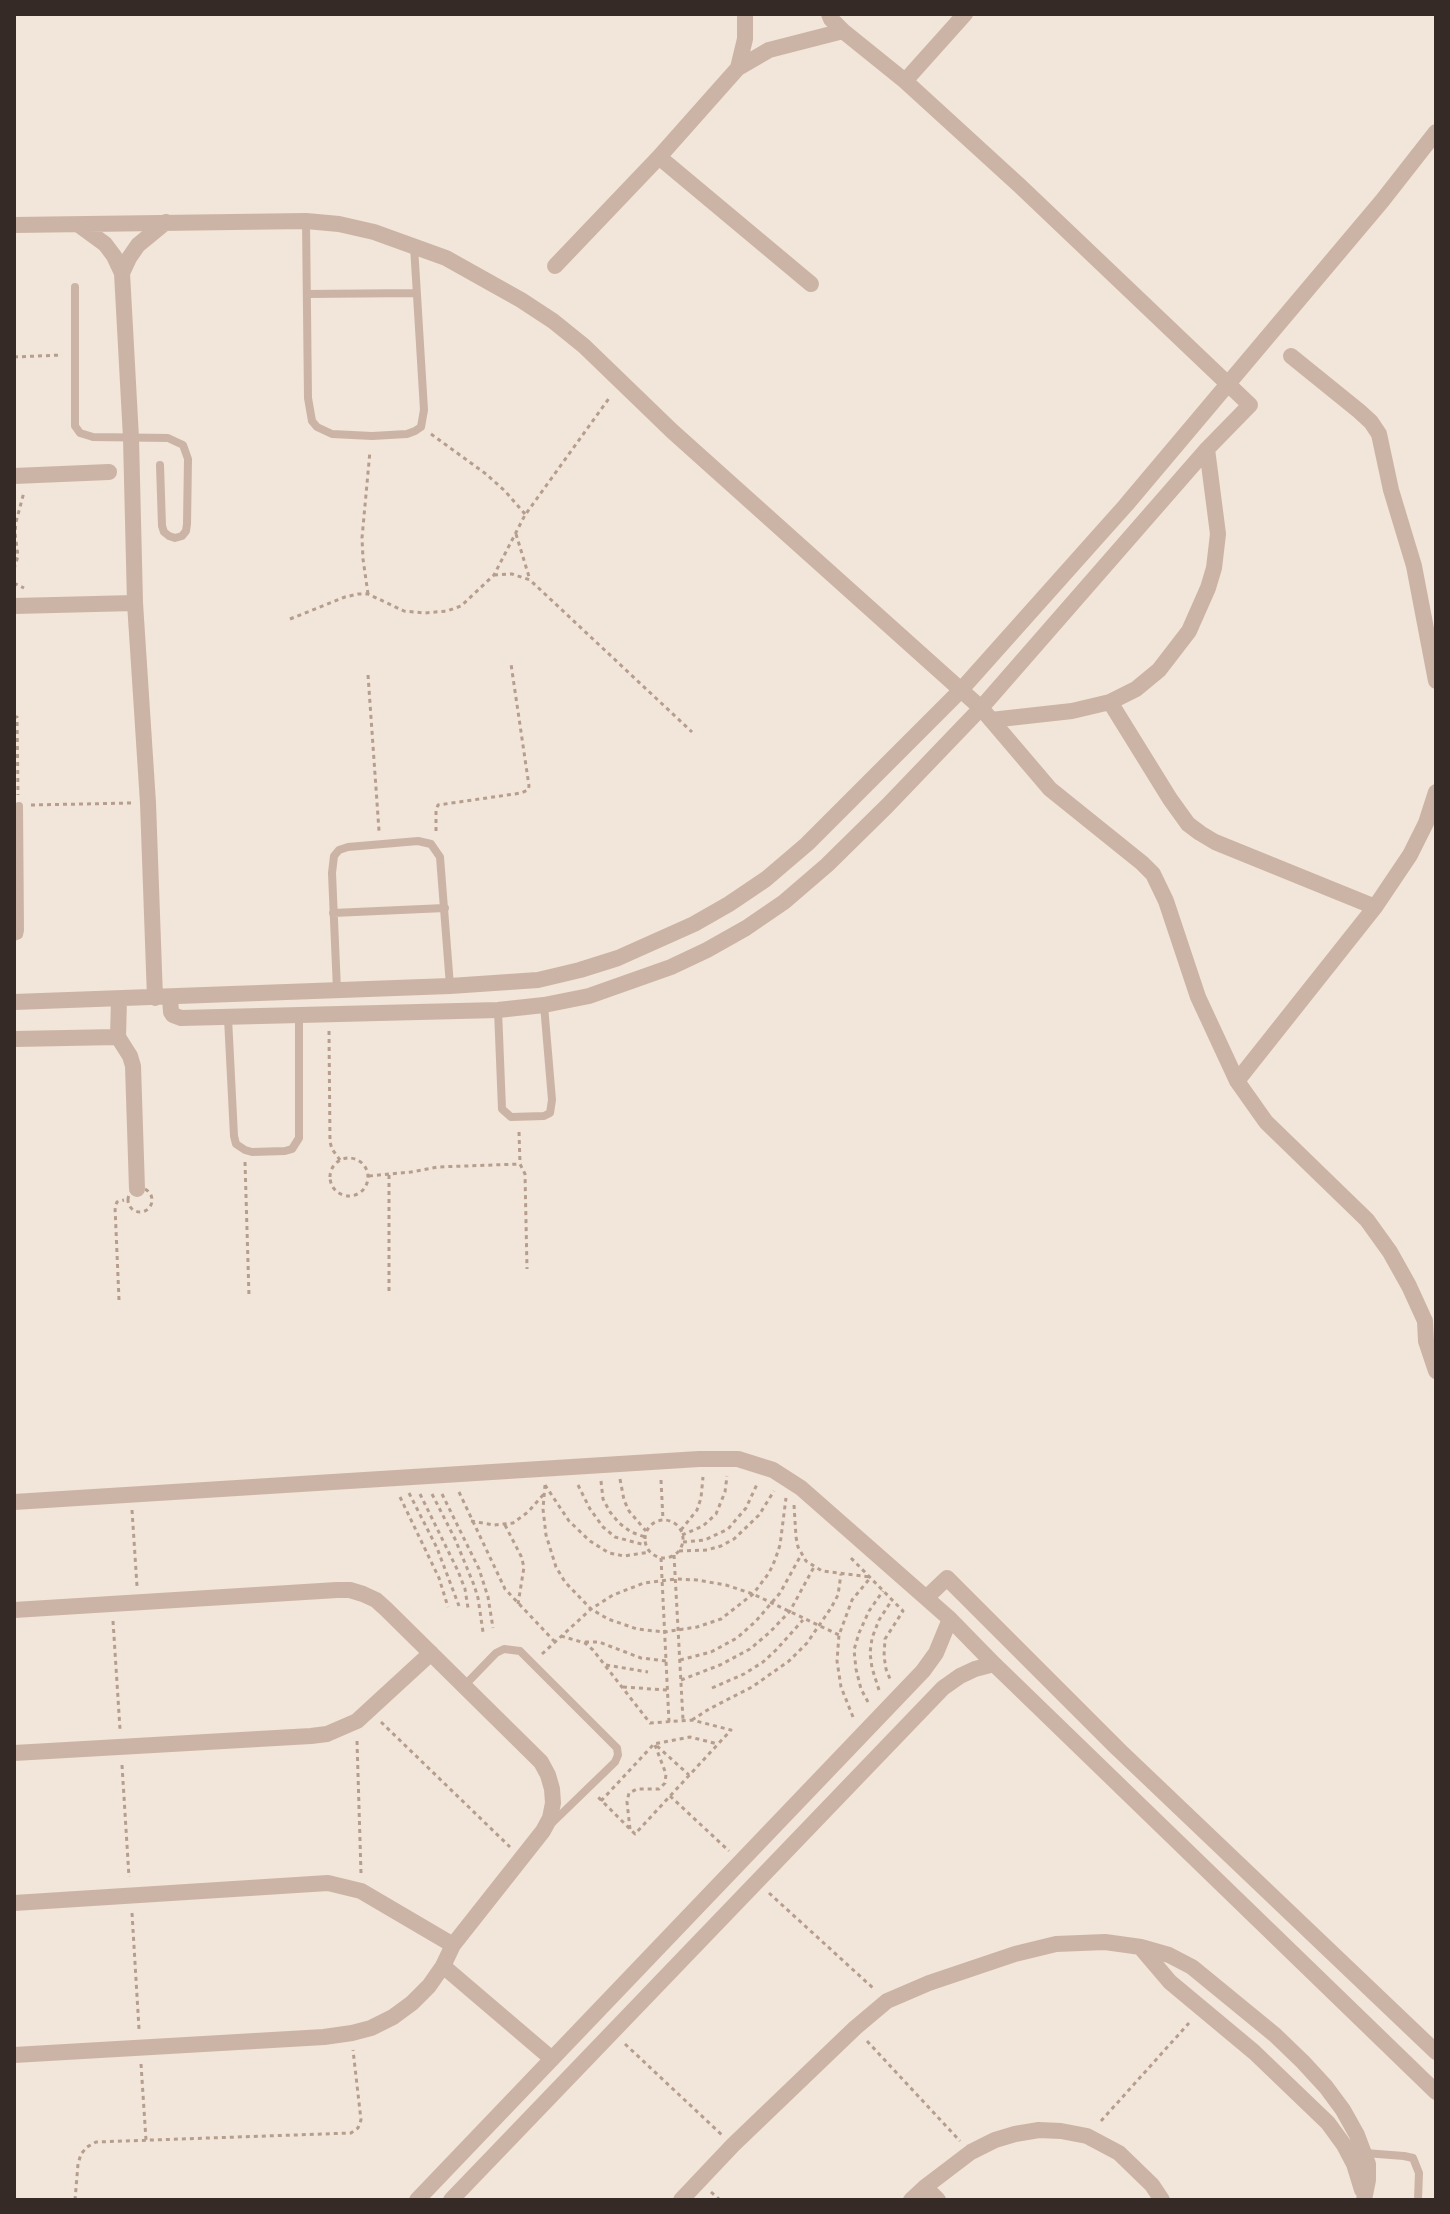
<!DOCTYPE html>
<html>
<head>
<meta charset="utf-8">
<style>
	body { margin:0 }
	#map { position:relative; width:1450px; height:2214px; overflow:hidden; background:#f2e5d9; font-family:"Titillium Web",sans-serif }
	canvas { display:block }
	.frame { position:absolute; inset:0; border:16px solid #362a26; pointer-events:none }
</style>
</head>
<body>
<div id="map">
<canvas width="1450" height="2214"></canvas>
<div class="frame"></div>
</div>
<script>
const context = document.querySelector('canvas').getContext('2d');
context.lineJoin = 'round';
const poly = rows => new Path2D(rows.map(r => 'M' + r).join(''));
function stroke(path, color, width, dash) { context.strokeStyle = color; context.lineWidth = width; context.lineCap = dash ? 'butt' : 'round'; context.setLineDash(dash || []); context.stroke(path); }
const path = poly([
	[14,357,62,355],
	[431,434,486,474,505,491,525,514],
	[516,534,530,580],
	[14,569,18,556,15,533,16,522,24,492],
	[494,575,512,574,530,580,692,732],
	[14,583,24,588],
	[368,594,363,559,362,538,370,451],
	[290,619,345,597,358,594,368,594,404,611,425,613,447,611,461,606,494,575,525,515,610,397],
	[368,675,379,831],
	[14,717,17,717,18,795],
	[31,805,132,803],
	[436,831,436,810,438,805,521,793,528,790,529,786,511,664],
	[329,1031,330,1142,332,1149,340,1160],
	[519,1132,520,1164],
	'330 1177a19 19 0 1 1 38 0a19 19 0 1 1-38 0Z',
	[245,1162,249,1296],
	[389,1175,389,1295],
	[369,1176,411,1172,438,1167,520,1164,525,1174,527,1269],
	'128 1200a12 12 0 1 1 24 0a12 12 0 1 1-24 0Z',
	[119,1300,115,1207,117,1202,124,1200],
	[620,1479,624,1500,629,1511,646,1531],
	[661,1480,663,1520],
	[601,1481,603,1499,610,1512,619,1523,631,1532,645,1537],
	[545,1485,543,1509,546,1535,556,1567,565,1582,591,1609,608,1619,637,1629,664,1632,697,1627,721,1619,753,1594,769,1573,775,1560,780,1545,786,1498],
	[545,1485,569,1521,590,1541,609,1553,624,1556,650,1552],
	[578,1485,590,1509,603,1527,615,1537,645,1545],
	[459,1492,505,1589,555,1642],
	[409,1493,437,1548,459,1606],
	[420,1494,458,1571,465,1589,468,1608],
	[432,1494,455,1539,474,1585,478,1598,483,1632],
	[442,1494,479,1569,488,1597,493,1628],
	[400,1497,439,1578,448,1607],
	[794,1505,796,1537,798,1547,806,1561,822,1571,871,1577],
	[132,1510,137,1586],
	'645 1539a19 19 0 1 1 38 0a19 19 0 1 1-38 0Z',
	[471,1521,494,1525,513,1523,528,1512,544,1494],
	[505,1525,521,1556,524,1567,518,1604],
	[681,1530,697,1510,701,1498,703,1477],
	[682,1535,703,1526,716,1514,725,1492,727,1476],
	[683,1542,705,1540,728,1529,746,1508,758,1482],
	[679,1551,707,1550,721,1546,734,1539,759,1515,774,1491],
	[674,1555,683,1720],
	[661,1558,669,1722],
	[851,1558,903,1611,885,1639,884,1656,886,1669,890,1679],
	[113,1621,120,1729],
	[561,1636,585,1643,593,1650,650,1723,692,1720,731,1730,635,1834,597,1796],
	[585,1642,599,1642,641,1658,666,1661],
	[542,1654,591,1609,613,1595,644,1583,676,1579,697,1580,726,1585,753,1594,839,1635],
	[680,1660,711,1652,737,1638,756,1621,780,1593,801,1555],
	[606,1665,648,1672],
	[681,1680,720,1665,750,1649,770,1632,790,1611,814,1567],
	[623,1687,667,1690],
	[712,1688,744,1674,763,1662,776,1650,803,1620],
	[879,1690,872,1668,870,1653,872,1638,879,1620,892,1600],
	[868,1702,861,1689,856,1669,854,1650,859,1633,869,1611,883,1591],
	[853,1717,841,1687,837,1661,839,1635,852,1600,871,1577],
	[692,1720,709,1709,752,1687,789,1661,807,1643,831,1608,838,1595,841,1574],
	[381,1722,510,1847],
	[357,1741,361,1873],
	[657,1746,689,1775],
	[122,1765,129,1877],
	[670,1796,729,1851],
	[601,1801,654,1744,690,1737,718,1744],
	[630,1829,627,1802,629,1793,637,1789,659,1789,665,1783,666,1774,655,1745],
	[769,1893,873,1988],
	[132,1913,139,2029],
	[867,2041,960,2141],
	[625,2044,722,2135],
	[141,2064,146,2140],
	[1101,2121,1189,2023],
	[711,2192,720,2200],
	[75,2200,78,2164,81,2154,87,2147,96,2142,351,2133,358,2128,361,2120,353,2050]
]);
const service = poly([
	[306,222,308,398,312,421,317,427,332,434,372,436,407,434,415,431,421,427,424,410,414,246],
	[75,287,75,426,80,433,93,437,168,438,183,445,188,459,187,524,186,531,182,536,175,538,169,536,164,532,162,526,160,465],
	[307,294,417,293],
	[333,913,445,908],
	[14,937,19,935,20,930,19,806],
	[337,990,332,873,334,856,339,850,348,847,418,841,431,844,440,857,450,986],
	[498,1010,502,1109,511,1117,544,1116,550,1113,552,1100,544,1005],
	[228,1018,234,1136,236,1144,245,1150,252,1152,285,1151,292,1149,299,1138,299,1016],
	[464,1686,496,1653,504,1649,520,1651,617,1748,618,1755,615,1762,552,1823],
	[1365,2153,1404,2156,1413,2158,1419,2173,1418,2200]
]);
const minor = poly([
	[738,68,745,39,745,14],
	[905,81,965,14],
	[659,157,811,284],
	[14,225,306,221,339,224,374,232,446,258,521,300,553,321,584,346,672,431,981,708,1050,789,1142,863,1153,874,1166,901,1198,997,1237,1081,1266,1122,1367,1220,1390,1252,1409,1286,1425,1321,1426,1341,1436,1371],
	[79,225,105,244,114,256,122,273],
	[555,266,659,157,738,68,769,50,843,31],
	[1291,356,1359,411,1371,422,1379,434,1391,490,1414,566,1436,681],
	[14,476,109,472],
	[14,606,135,603],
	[1110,702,1170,799,1188,824,1200,833,1215,842,1375,907],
	[991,720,1072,711,1110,702,1136,689,1159,670,1189,631,1208,588,1214,568,1218,534,1207,449],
	[155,998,148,803,135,603,131,438,122,273,129,258,138,245,166,222],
	[170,998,171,1012,173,1015,181,1018,498,1010,544,1005,589,996,671,967,707,950,746,928,784,902,827,865,887,806,981,708,1207,449,1250,405,1020,186,905,81,843,31,831,19,829,14],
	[119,999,118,1037,130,1056,133,1066,137,1189],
	[14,1002,450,986,538,980,580,970,618,958,694,924,729,904,766,879,807,844,960,691,1126,505,1382,201,1436,132],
	[14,1039,118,1037],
	[1237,1081,1375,907,1410,855,1426,823,1436,792],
	[14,1502,699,1459,738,1459,773,1470,801,1488,950,1619,994,1664,1436,2092],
	[926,1598,947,1578,1118,1749,1436,2052],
	[14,1610,337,1590,350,1590,363,1594,376,1600,386,1609,541,1762,548,1775,552,1789,553,1803,550,1818,543,1831,453,1945,443,1966,429,1986,412,2003,393,2017,371,2028,352,2033,324,2037,14,2055],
	[14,1753,311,1736,327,1734,357,1721,431,1653],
	[14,1903,328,1883,361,1891,453,1945],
	[1141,1948,1170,1982,1254,2052,1328,2123,1344,2145,1354,2164,1362,2190],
	[443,1966,552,2059],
	[925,2187,938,2200],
	[417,2200,923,1671,936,1653,950,1619],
	[451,2200,943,1688,960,1676,975,1669,994,1664],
	[681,2200,733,2145,855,2028,887,2001,929,1983,1015,1954,1056,1944,1105,1942,1141,1947,1169,1955,1192,1967,1275,2035,1303,2062,1326,2087,1343,2110,1357,2135,1368,2164,1368,2180,1364,2200],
	[911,2200,925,2187,971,2152,995,2140,1015,2134,1039,2130,1061,2131,1087,2136,1119,2153,1152,2185,1162,2200]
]);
stroke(path, '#b69e8f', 3, [4, 4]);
stroke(service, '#cbb4a5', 8);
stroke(minor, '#cbb4a5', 16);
</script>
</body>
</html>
